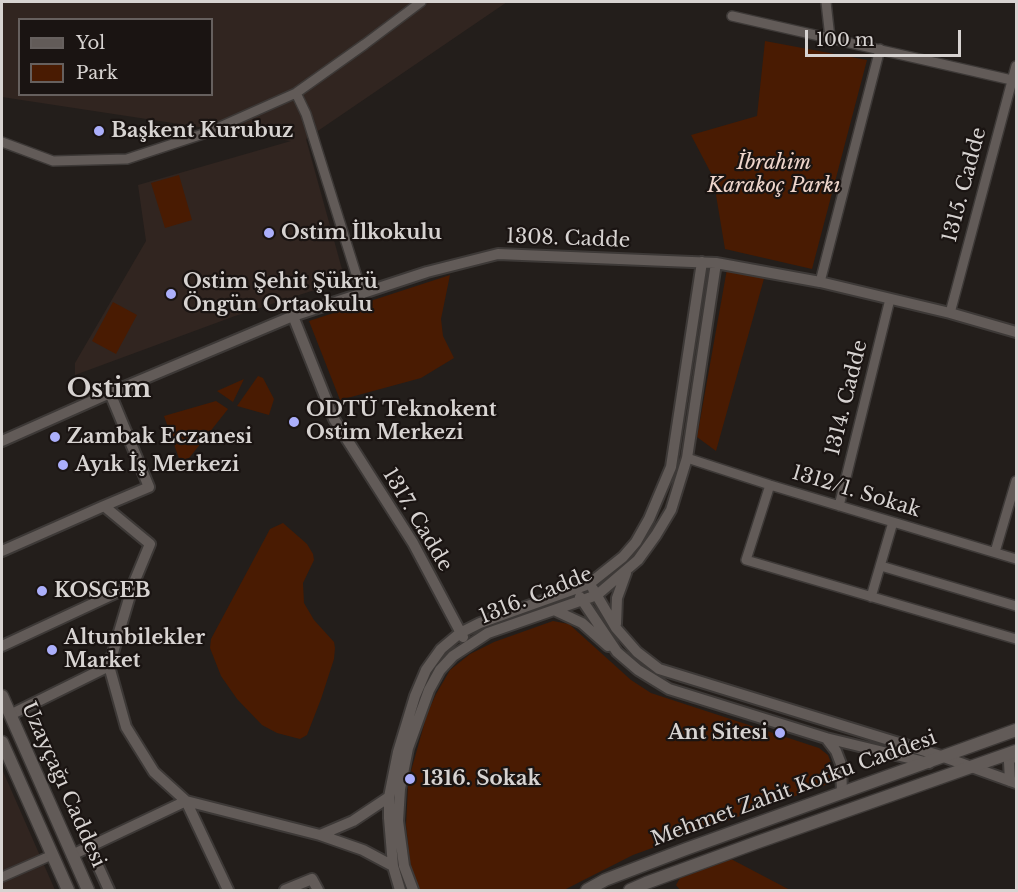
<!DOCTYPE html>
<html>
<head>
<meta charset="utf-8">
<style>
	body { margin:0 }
	#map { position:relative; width:1018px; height:892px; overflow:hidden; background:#231e1b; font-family:"Libre Baskerville",serif }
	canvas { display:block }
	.frame { position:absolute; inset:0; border:3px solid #d7d3d1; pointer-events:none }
	.legend { position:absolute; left:18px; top:18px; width:195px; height:78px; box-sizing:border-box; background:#1a1412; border:2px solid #66605e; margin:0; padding:8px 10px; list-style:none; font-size:18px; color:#d7d3d1 }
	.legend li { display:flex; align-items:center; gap:12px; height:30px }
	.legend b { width:30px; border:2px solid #66605e }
	.scale { position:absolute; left:805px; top:30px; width:156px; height:27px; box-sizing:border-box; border:3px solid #d7d3d1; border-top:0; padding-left:8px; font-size:18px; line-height:21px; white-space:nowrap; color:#d7d3d1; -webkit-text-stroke:4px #1a1412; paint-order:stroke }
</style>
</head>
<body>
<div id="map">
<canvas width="1018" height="892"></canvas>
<div class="frame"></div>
<ul class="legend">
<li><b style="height:8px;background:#625b58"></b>Yol</li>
<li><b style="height:16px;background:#491b02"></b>Park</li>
</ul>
<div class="scale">100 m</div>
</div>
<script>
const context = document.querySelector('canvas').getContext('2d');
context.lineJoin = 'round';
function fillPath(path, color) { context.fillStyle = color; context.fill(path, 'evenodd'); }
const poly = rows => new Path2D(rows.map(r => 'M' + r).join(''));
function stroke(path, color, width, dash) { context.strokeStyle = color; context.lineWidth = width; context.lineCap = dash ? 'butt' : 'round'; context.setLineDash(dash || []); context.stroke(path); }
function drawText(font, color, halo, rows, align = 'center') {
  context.font = font + ' "Libre Baskerville",serif'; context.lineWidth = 4.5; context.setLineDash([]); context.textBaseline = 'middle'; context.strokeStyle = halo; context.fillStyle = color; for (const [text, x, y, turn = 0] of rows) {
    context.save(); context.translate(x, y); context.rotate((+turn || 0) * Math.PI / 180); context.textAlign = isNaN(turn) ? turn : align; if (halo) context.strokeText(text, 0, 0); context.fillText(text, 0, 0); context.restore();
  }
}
const built = poly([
	[2,2,507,2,306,139,345,280,235,316,75,375,75,363,146,241,138,185,291,141,2,97],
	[20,20,212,20,212,94,20,94],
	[2,769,55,890,2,890]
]);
const green = poly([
	[765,41,867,60,812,269,725,249,713,177,691,135,757,116],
	[179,175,192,220,165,228,151,183],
	[727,269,765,275,716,451,697,437],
	[450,275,441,319,443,336,454,358,421,378,340,400,309,321],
	[113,302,137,315,116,354,92,341],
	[258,376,263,378,274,399,269,415,237,406],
	[244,379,233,402,217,391],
	[216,401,228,409,182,467,164,416],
	[283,523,307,544,313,554,314,560,303,583,304,603,314,620,334,642,335,648,334,659,321,699,307,735,300,739,277,733,262,725,237,699,221,676,210,648,211,639,270,529],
	[553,621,569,624,631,680,651,693,819,748,828,755,831,763,831,782,828,784,633,855,564,890,419,890,411,871,406,825,408,785,412,785,414,773,411,771,427,714,436,694,450,670,470,654,494,642],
	[731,859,790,890,680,890,676,885,680,878]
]);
const minor = poly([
	[826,2,830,38],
	[732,16,1016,81],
	[296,93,306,114,362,293],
	[2,142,53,161,127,159,206,133,296,93,365,44,421,2],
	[820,282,880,49],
	[950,313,1016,66],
	[687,458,770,485,1016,559],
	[770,485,746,560,1016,639],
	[839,506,890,299],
	[995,552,1016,481],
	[881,566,1016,606],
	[871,597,893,522],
	[2,877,52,855]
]);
const tertiary = poly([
	[293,316,334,419,413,543,463,637],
	[2,441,110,393,293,316,427,272,498,254,716,263,820,282,950,313,1016,332],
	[2,551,104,506],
	[593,589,616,628,637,652,659,669,941,756,1016,783],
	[580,597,617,652,638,670,669,689,826,738,929,763],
	[554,610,582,623,608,646],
	[616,624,617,598,626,573],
	[2,646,133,585],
	[109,666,126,727,154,772,186,801,320,835,363,850,393,866],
	[10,715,109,666,133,585,150,544,104,506,149,487,110,393],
	[826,738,836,751,841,764,842,793],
	[1010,781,1009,762,1015,752],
	[320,835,353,821,389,797],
	[89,846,109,890],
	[72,855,186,801,228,890],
	[285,890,312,879,318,890],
	[400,890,393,866,389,818,389,797,398,752,415,696,426,670,441,649,460,633,480,623,589,584,623,557,636,542,649,519,671,467,702,262],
	[413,890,404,866,398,821,400,789,408,748,429,690,440,670,453,656,488,633,597,595,638,560,656,535,671,510,687,458,716,263]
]);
const secondary = poly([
	[2,696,88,890],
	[2,742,68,890],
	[587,890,605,880,686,849,1016,730],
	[630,890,646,883,758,842,1016,751]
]);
const markers = [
	[99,131,6,"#abaffb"],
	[269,233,6,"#abaffb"],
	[171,294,6,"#abaffb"],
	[294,422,6,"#abaffb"],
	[55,437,6,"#abaffb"],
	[63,465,6,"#abaffb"],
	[42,591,6,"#abaffb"],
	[52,650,6,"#abaffb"],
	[780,733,6,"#abaffb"],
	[410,779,6,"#abaffb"]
];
const poiNames = [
	["Başkent Kurubuz",111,131],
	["Ostim İlkokulu",281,233],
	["Ostim Şehit Şükrü",183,282],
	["Öngün Ortaokulu",183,305],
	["ODTÜ Teknokent",306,410],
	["Ostim Merkezi",306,433],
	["Zambak Eczanesi",67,437],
	["Ayık İş Merkezi",75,465],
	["KOSGEB",54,591],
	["Altunbilekler",64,638],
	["Market",64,661],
	["Ant Sitesi",768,733,"right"],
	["1316. Sokak",422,779]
];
const parkNames = [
	["İbrahim",774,163],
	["Karakoç Parkı",774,186]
];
const streetNames = [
	["1315. Cadde",965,185,-75],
	["1308. Cadde",568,239,2],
	["1314. Cadde",847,398,-76],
	["1312/1. Sokak",856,492,17],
	["1317. Cadde",417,520,59],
	["1316. Cadde",536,596,-22],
	["Uzayçağı Caddesi",63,785,66],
	["Mehmet Zahit Kotku Caddesi",794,789,-20]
];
const districtNames = [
	["Ostim",109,390]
];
fillPath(built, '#312520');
fillPath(green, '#491b02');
stroke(minor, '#3d3937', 12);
stroke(tertiary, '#3d3937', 14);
stroke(secondary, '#3d3937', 15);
stroke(minor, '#625b58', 9);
stroke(tertiary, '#625b58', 10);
stroke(secondary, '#625b58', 12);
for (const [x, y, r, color] of markers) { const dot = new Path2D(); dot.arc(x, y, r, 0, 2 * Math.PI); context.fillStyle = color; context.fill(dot); stroke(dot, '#1a1412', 2); }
drawText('bold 20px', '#d7d3d1', '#1a1412', poiNames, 'left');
drawText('italic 20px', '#eed5cb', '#1a1412', parkNames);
drawText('20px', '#d7d3d1', '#1a1412', streetNames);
drawText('bold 26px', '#d7d3d1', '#1a1412', districtNames);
</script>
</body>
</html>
